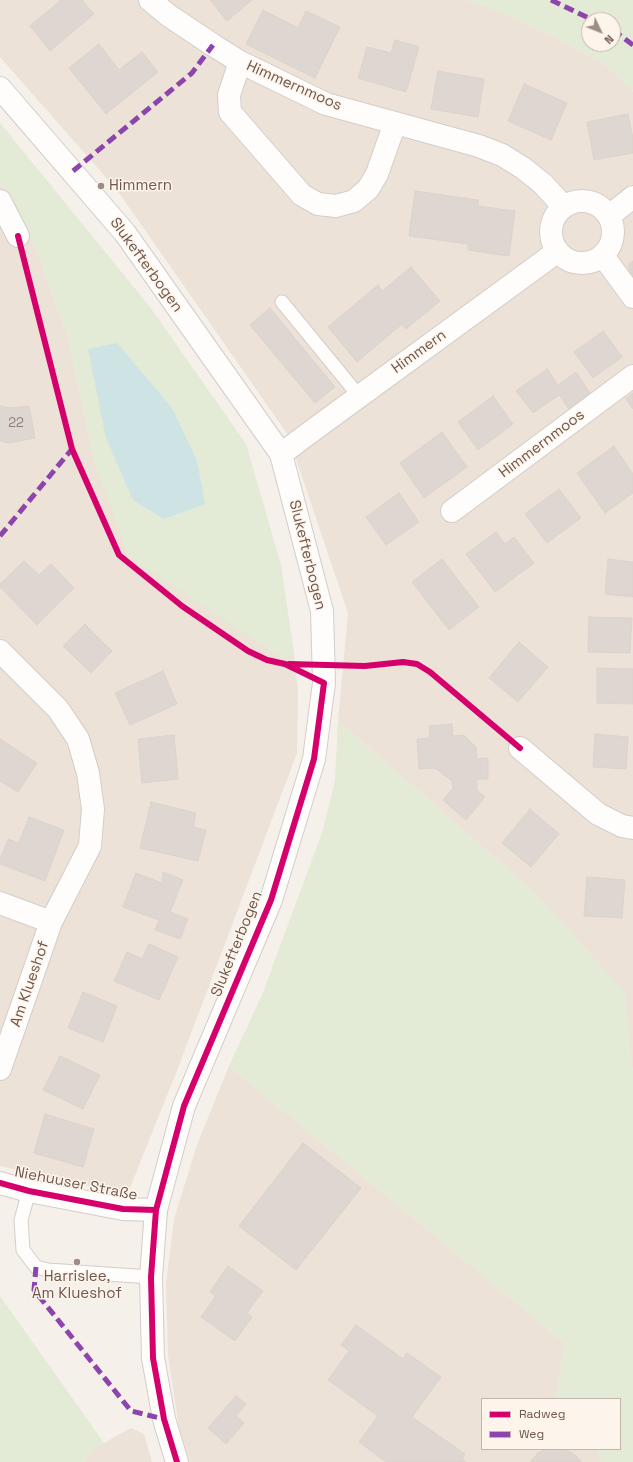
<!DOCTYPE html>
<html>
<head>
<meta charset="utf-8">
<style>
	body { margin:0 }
	#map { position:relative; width:633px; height:1462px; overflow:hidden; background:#f5f0ea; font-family:"Space Grotesk",sans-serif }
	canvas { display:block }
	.legend { position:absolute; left:481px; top:1398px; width:140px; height:52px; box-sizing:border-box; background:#fdf5eb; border:1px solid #c4b6ac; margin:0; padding:5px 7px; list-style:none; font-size:12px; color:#6f574e }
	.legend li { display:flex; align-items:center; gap:8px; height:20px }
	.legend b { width:20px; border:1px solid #c4b6ac }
	.north { position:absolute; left:581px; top:12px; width:40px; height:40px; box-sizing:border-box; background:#fdf5eb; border:1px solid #c4b6ac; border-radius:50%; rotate:133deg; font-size:11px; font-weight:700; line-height:16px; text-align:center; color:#6f574e }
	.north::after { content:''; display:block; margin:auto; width:14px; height:18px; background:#9e8d85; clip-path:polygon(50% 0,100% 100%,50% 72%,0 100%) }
</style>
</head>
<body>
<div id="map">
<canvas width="633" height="1462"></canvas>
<ul class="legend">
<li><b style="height:5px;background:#d6006c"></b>Radweg</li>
<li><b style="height:5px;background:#8e44ad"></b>Weg</li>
</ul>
<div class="north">N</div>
</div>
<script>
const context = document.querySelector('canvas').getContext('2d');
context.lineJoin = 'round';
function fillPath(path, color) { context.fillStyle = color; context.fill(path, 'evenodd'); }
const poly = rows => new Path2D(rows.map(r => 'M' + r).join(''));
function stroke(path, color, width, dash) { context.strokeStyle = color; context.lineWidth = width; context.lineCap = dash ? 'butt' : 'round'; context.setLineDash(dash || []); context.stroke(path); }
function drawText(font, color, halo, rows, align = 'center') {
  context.font = font + ' "Space Grotesk",sans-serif'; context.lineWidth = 3; context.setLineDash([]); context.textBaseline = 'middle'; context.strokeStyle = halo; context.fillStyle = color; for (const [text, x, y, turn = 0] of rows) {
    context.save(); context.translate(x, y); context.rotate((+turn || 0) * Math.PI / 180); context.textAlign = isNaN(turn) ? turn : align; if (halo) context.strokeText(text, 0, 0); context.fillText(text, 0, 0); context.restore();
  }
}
const residential = poly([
	[0,0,466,0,494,9,549,34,578,49,607,66,633,91,633,1071,632,1067,624,992,533,891,338,721,348,613,288,435,117,190,0,57],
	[0,183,34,244,68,337,95,464,283,659,294,653,298,692,297,753,178,1068,127,1195,0,1166],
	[229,1066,565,1343,556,1399,482,1399,482,1449,596,1449,598,1451,601,1462,190,1462,179,1428,168,1355,166,1283,174,1219,198,1142],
	[131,1428,144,1434,152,1462,83,1462,95,1448]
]);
const green = poly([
	[466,0,633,0,633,91,607,66,578,49,549,34,494,9],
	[589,20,613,20,613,44,589,44],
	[0,123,150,307,246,444,281,565,294,653,283,659,128,556,95,464,68,337,34,244,0,183],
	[338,721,533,891,625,992,632,1067,633,1071,633,1462,601,1462,598,1451,596,1449,620,1449,620,1399,556,1399,565,1343,229,1066,262,995,323,830,335,780],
	[0,1296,104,1443,95,1448,83,1462,0,1462]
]);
const water = poly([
	[117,343,172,408,197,461,205,504,164,519,133,500,106,438,88,349]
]);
const building = poly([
	[61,0,82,0,94,14,50,51,30,26,61,0],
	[210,0,252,0,227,21,210,0],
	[263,10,298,28,306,11,340,27,315,78,246,44,263,10],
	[395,40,419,47,406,92,358,78,367,47,391,53,395,40],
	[99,44,119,70,142,52,158,72,106,114,69,68,99,44],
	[438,71,484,79,478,117,431,109,438,71],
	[524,84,567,103,551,140,508,121,524,84],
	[628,114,633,138,633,153,594,160,587,122,628,114],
	[415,191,478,200,478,206,515,211,509,256,468,250,468,244,409,236,415,191],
	[633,261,633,276,629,270,629,264,633,261],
	[411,267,440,301,406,329,402,324,357,362,328,327,378,285,382,291,411,267],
	[270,308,335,387,315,403,250,325,270,308],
	[603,331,622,357,593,378,574,352,603,331],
	[547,369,558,385,576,372,592,396,570,411,559,395,533,413,516,391,547,369],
	[633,393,633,409,626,399,633,393],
	[493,396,513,424,478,450,458,422,493,396],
	[0,406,11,408,29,406,35,438,9,443,0,441,0,406],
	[442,432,467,467,424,498,400,463,442,432],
	[614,446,633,474,633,493,605,513,577,473,614,446],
	[559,489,581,518,547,543,525,514,559,489],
	[399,493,419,522,386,545,366,517,399,493],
	[496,532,505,544,514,537,534,563,495,592,466,554,496,532],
	[442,559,479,607,449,630,412,582,442,559],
	[608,559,633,562,633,597,605,594,608,559],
	[24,561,39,575,51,564,74,588,37,625,0,587,0,584,24,561],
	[589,617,632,618,630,653,588,652,589,617],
	[85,624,112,651,91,673,63,646,85,624],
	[519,642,548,667,518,702,489,678,519,642],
	[597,668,633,669,633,704,597,703,597,668],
	[163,671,177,704,130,725,115,693,163,671],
	[452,724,453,736,464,735,476,747,477,759,488,758,488,779,477,779,477,790,485,797,466,820,443,800,453,788,452,781,435,768,419,769,417,739,430,738,429,726,452,724],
	[595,734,628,737,626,769,593,767,595,734],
	[174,735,178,779,142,783,138,739,174,735],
	[0,739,37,763,18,792,0,781,0,739],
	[151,802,196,813,193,827,206,830,198,861,140,848,151,802],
	[530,809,559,834,531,867,502,843,530,809],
	[29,817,64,830,45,881,0,864,0,860,8,839,19,843,29,817],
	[163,872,183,880,170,912,188,919,180,939,155,930,159,920,123,907,136,873,162,883,163,872],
	[587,877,625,880,622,918,584,916,587,877],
	[149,944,178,957,159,1000,114,981,127,952,142,959,149,944],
	[83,992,117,1006,103,1042,68,1028,83,992],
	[60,1056,100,1075,83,1109,43,1090,60,1056],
	[45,1114,94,1129,83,1167,34,1153,45,1114],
	[303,1143,361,1188,296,1270,239,1226,303,1143],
	[228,1266,263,1291,247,1313,252,1317,235,1341,201,1317,216,1296,210,1292,228,1266],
	[356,1325,403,1359,407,1353,441,1377,412,1417,465,1454,462,1459,466,1462,386,1462,359,1442,378,1416,328,1380,349,1351,341,1345,356,1325],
	[236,1396,246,1404,236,1416,244,1423,226,1444,208,1428,236,1396],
	[547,1449,567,1450,575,1455,582,1462,530,1462,538,1453,547,1449]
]);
const service = poly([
	[282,302,359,396],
	[29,1191,21,1220,23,1250,36,1267,48,1270,151,1277]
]);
const minor = poly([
	[150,0,168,15,213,45,240,62,326,104,479,146,502,155,523,168,543,184,564,207],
	[240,62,229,95,230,112,302,195,318,204,336,206,354,201,368,189,377,174,395,123],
	[0,201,18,236],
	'551 232a31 31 0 1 1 62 0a31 31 0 1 1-62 0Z',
	[609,216,633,197],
	[603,256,633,297],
	[281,454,316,428,558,251],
	[452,511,633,376],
	[0,651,58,709,78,739,88,773,93,809,90,846,51,922,0,1069],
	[520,748,598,814,622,826,633,828],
	[0,903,51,922],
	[0,1183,29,1191,123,1209,156,1210]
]);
const tertiary = poly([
	[0,88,125,233,281,454,322,611,324,683,314,759,271,900,184,1106,156,1210,151,1277,153,1358,164,1419,177,1462]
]);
const quiet = poly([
	[551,0,593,20],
	[613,30,633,45],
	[73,171,192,73,213,45],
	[0,536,72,449],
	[36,1267,34,1290,131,1411,164,1419]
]);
const cycleway = poly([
	[18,236,72,449,119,555,182,606,248,651,267,660,285,664,324,683,314,759,271,900,184,1106,156,1210,151,1277,153,1358,164,1419,177,1462],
	[289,664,365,666,403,662,417,664,430,672,520,748],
	[0,1183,29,1191,123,1209,156,1210]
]);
const markers = [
	[101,186,4,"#9e8d85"],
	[77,1262,4,"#9e8d85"]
];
const numberNames = [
	["22",16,423]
];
const streetNames = [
	["Himmernmoos",294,86,24],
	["Slukefterbogen",146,265,54],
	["Himmern",419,352,-36],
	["Himmernmoos",542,444,-37],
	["Slukefterbogen",307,555,76],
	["Slukefterbogen",237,944,-68],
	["Am Klueshof",30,984,-71],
	["Niehuuser Straße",76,1184,11]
];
const poiNames = [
	["Himmern",109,186],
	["Harrislee,",77,1277,"center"],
	["Am Klueshof",77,1294,"center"]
];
fillPath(residential, '#ede2d8');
fillPath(green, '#e3ead6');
fillPath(water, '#cee3e3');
fillPath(building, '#ded6d0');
stroke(building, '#ddd3cd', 1);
stroke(service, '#d4cdc8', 15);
stroke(minor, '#d4cdc8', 24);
stroke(tertiary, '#d4cdc8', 24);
stroke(service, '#fefdfc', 13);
stroke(minor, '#fefdfc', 22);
stroke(tertiary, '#fefdfc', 22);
stroke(quiet, '#8e44ad', 5, [10, 5]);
stroke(cycleway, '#d6006c', 6);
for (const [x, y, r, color] of markers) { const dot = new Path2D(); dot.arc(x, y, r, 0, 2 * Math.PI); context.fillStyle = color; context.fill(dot); stroke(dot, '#fdf5eb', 1.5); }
drawText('13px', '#8d7a71', null, numberNames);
drawText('15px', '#6f574e', '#fdf5eb', streetNames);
drawText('15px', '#6f574e', '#fdf5eb', poiNames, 'left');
</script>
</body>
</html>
